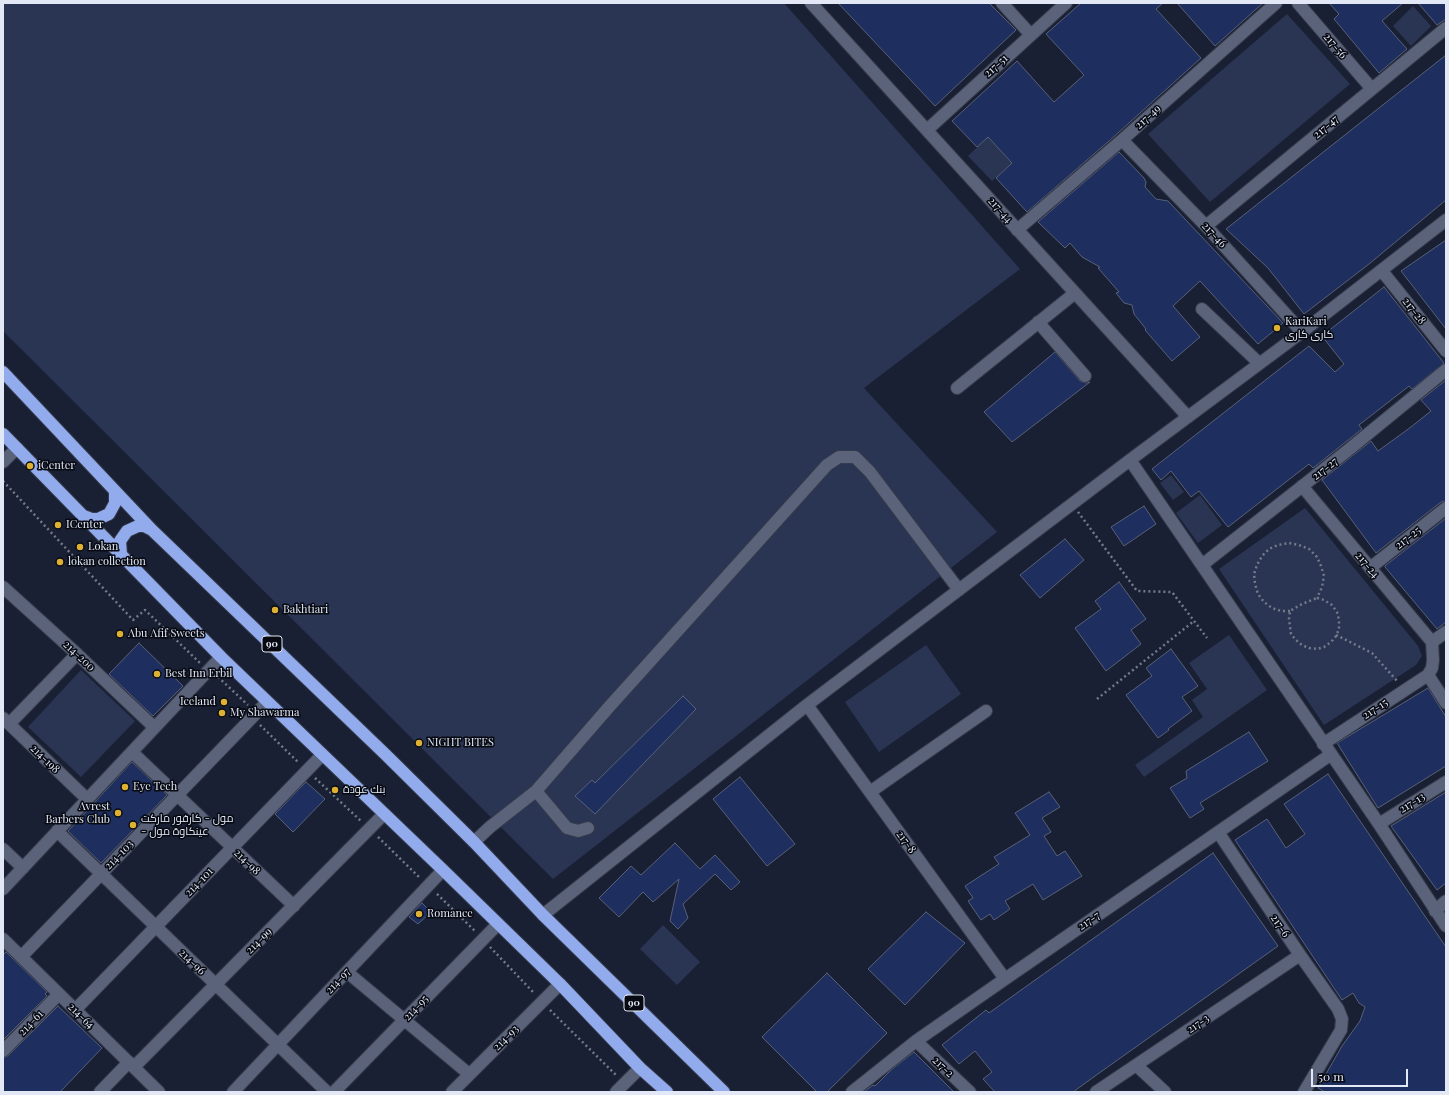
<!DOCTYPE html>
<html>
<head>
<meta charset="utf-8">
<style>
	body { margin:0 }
	#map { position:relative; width:1449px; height:1095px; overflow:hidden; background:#192033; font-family:"Playfair Display",serif }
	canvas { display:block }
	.frame { position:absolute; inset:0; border:4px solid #e2e8f5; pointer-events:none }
	.scale { position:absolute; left:1311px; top:1069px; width:97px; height:18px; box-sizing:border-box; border:2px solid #e2e8f5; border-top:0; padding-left:5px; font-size:12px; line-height:14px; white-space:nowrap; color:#e2e8f5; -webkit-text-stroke:3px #070a12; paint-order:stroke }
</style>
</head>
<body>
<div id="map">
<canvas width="1449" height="1095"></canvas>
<div class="frame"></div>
<div class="scale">50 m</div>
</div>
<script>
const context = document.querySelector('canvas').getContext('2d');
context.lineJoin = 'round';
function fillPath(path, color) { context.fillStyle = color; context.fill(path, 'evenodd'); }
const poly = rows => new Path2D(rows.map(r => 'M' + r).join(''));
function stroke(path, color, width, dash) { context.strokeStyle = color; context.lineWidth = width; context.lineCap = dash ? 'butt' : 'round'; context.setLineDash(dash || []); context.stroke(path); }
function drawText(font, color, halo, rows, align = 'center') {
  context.font = font + ' "Playfair Display",Cairo,serif'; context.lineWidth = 3; context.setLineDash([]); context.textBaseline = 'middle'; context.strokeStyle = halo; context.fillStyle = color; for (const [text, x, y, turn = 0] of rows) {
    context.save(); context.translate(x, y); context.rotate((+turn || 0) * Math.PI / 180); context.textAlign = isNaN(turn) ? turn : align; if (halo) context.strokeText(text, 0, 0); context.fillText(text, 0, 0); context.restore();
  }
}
const green = poly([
	[3,3,784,3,1020,269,864,388,997,532,553,879,3,331],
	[1413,6,1431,26,1411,46,1393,26],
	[1287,14,1350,84,1210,202,1148,134],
	[988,137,1012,163,992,181,968,156],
	[1171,475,1184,492,1173,500,1160,483],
	[1200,495,1222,525,1198,543,1176,513],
	[1305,508,1418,646,1422,656,1416,665,1324,725,1219,569],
	[1229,635,1267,690,1144,777,1135,765,1203,717,1192,700,1207,689,1189,663],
	[926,645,961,694,879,752,845,702],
	[81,670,135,721,81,777,28,727],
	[663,925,700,962,677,985,640,949]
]);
const building = poly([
	[838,3,989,3,1016,30,935,106,838,3],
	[1081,3,1163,3,1156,9,1201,58,1109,141,1027,212,996,178,1012,163,988,137,977,147,952,121,1017,61,1054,102,1084,75,1046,34,1081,3],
	[1177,3,1263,3,1215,46,1177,3],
	[1329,3,1403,3,1382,21,1407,49,1379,73,1334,19,1339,14,1329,3],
	[1418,3,1446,3,1446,19,1437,25,1418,3],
	[1446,55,1446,200,1369,264,1304,314,1268,268,1226,229,1446,55],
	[1119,152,1144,178,1146,182,1145,187,1156,199,1168,201,1283,323,1258,344,1200,281,1173,306,1200,337,1172,361,1145,330,1146,329,1134,314,1132,305,1124,303,1116,293,1119,292,1098,268,1100,267,1082,257,1070,243,1065,248,1038,222,1119,152],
	[1446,240,1446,329,1401,271,1446,240],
	[1384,287,1444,363,1412,389,1409,386,1359,425,1362,429,1313,468,1309,464,1228,527,1199,491,1191,497,1171,471,1161,480,1152,469,1309,346,1335,372,1344,364,1322,336,1384,287],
	[1055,352,1080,381,1086,383,1090,382,1012,442,984,412,1055,352],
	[1446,380,1446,501,1441,502,1376,553,1322,480,1371,441,1378,451,1411,427,1431,411,1421,400,1446,380],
	[1144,506,1156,524,1124,546,1111,527,1144,506],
	[1446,518,1446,622,1437,629,1385,567,1385,566,1446,518],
	[1065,539,1084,560,1040,598,1020,575,1065,539],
	[1119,582,1146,619,1131,630,1141,644,1106,671,1075,628,1101,609,1095,601,1119,582],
	[139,643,183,686,153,716,109,674,139,643],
	[1171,649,1198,686,1182,697,1192,711,1168,729,1169,730,1158,738,1126,695,1152,676,1146,668,1171,649],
	[1428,688,1446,717,1446,766,1378,808,1337,743,1428,688],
	[683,696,696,709,595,814,575,796,592,780,595,783,683,696],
	[1249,732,1268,761,1200,803,1204,809,1190,818,1170,788,1187,778,1186,771,1249,732],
	[132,762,167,795,101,863,68,831,132,762],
	[1328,774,1446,947,1446,1092,1325,1092,1318,1088,1342,1046,1360,1021,1365,1007,1359,1003,1353,993,1342,1000,1235,840,1267,819,1286,848,1305,834,1284,804,1328,774],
	[740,777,795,844,767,866,713,799,740,777],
	[306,782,325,799,293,832,275,814,306,782],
	[1049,792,1060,807,1042,818,1051,832,1044,836,1057,856,1065,851,1082,876,1043,900,1033,884,1005,901,1010,909,994,920,990,914,981,920,968,901,973,898,965,886,999,864,994,857,1030,835,1015,813,1049,792],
	[1446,792,1446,883,1437,890,1391,826,1446,792],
	[675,843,700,869,715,855,740,882,731,890,715,874,683,904,688,918,678,929,670,921,679,879,653,902,643,892,619,917,599,898,631,866,641,875,675,843],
	[1213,853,1278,946,1102,1071,1073,1092,995,1092,983,1079,992,1072,975,1051,959,1064,942,1045,986,1010,989,1013,1213,853],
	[422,903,431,912,418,924,409,917,422,903],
	[926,912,965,943,905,1005,868,969,926,912],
	[6,952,47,992,45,994,47,996,3,1040,3,955,6,952],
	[827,973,887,1033,827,1092,817,1092,762,1037,827,973],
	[58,1006,102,1048,60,1092,3,1092,3,1058,8,1056,58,1006],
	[914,1052,954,1092,864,1092,873,1085,875,1086,891,1070,914,1052]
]);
const path = poly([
	[3,481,133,620,145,610,200,663],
	[1078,512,1137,591,1172,592,1207,638],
	[1317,598,1324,600,1332,605,1337,612,1339,620,1339,629,1336,636,1331,642,1324,647,1317,649,1309,648,1302,645,1296,640,1291,634,1289,619,1290,611,1302,604,1317,598],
	[1290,611,1281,611,1272,608,1264,602,1258,594,1255,584,1254,574,1257,565,1262,556,1269,549,1278,545,1289,543,1299,545,1309,549,1317,557,1321,566,1324,576,1322,587,1317,598],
	[1336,635,1372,653,1398,682],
	[218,677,248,705],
	[1097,699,1194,621],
	[260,725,298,762],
	[315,778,361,821],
	[378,837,420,878],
	[437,894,475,931],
	[490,947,534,993],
	[550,1010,616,1075]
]);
const minor = poly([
	[811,3,1188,417],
	[1002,3,1031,35],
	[1298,3,1372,89],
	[927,130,1066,3],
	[1122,140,1206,226,1302,332],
	[1206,226,1446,28],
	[1017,230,1122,140,1276,3],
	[1382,271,1446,351],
	[1202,309,1259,363],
	[1038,322,1085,376],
	[957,388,1075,293],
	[1130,460,1379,824,1446,926],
	[3,462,17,448],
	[1302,486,1432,642],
	[1202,565,1347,451,1446,370],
	[1370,568,1446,508],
	[3,587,77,654,154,727],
	[1432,642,1446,632],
	[1428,675,1446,703],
	[807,705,1005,979],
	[3,718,87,799],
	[9,724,77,654],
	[1323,744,1428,675,1432,668,1433,660,1432,642],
	[132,752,294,906],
	[536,791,567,828,578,831,588,828],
	[870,792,986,711],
	[1379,824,1446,782],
	[57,831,327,1092],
	[1218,832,1300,955,1338,1009,1342,1019,1341,1030,1304,1092],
	[474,842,490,827,536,791,609,707,827,465,839,457,855,457,870,472,959,590],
	[3,849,23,868],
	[3,889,221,657],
	[1435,911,1446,901],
	[543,915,807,705,1130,460,1302,332,1446,220],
	[3,939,159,1092],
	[21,957,267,702],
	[347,972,469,1074],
	[75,1010,322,755],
	[916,1041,970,1092],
	[3,1051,59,994],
	[1136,1065,1165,1092],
	[134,1067,384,814],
	[100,1092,129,1062],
	[233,1092,443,870],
	[334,1092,498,924],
	[452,1092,560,984],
	[616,1092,640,1068],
	[852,1092,916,1041,1005,979,1330,755],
	[1096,1092,1300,955]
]);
const highway = poly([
	[3,372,152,530,386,755,474,842,543,915,724,1092],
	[3,434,221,657,443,870,560,984,640,1068,667,1092],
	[84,516,92,519,98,519,109,514,115,503,115,491],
	[123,557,121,554,120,541,127,531,138,526,144,526,152,530]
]);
const markers = [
	[1277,328,4,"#deb133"],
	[30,466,4,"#deb133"],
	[58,525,4,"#deb133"],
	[80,547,4,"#deb133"],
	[60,562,4,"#deb133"],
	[275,610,4,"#deb133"],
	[120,634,4,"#deb133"],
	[157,674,4,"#deb133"],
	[224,702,4,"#deb133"],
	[222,713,4,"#deb133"],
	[419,743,4,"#deb133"],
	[125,787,4,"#deb133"],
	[335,790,4,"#deb133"],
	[118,813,4,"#deb133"],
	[133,825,4,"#deb133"],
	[419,914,4,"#deb133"]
];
const shields = [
	[272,644,20],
	[634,1003,20]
];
const shieldNames = [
	["90",272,644],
	["90",634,1003]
];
const streetNames = [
	["217-56",1335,46,50],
	["217-51",996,66,-42],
	["217-49",1148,117,-42],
	["217-47",1326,127,-40],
	["217-44",1000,210,48],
	["217-46",1214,235,47],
	["217-28",1414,311,52],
	["217-27",1325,469,-38],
	["217-25",1408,538,-38],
	["217-24",1367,565,50],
	["214-200",79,656,43],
	["217-15",1375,709,-33],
	["214-198",45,759,44],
	["217-13",1412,803,-32],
	["217-8",906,842,54],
	["214-103",119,855,-46],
	["214-98",247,862,44],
	["214-101",199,882,-46],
	["217-7",1089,921,-34],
	["217-6",1280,926,56],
	["214-99",259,941,-45],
	["214-96",192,962,44],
	["214-97",338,981,-47],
	["214-95",416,1008,-46],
	["214-64",81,1016,44],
	["214-61",31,1023,-46],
	["217-3",1198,1024,-34],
	["214-93",506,1038,-45],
	["217-2",943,1067,44]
];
const poiNames = [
	["KariKari",1285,322],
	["کاری کاری",1285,335],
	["iCenter",38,466],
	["ICenter",66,525],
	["Lokan",88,547],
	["lokan collection",68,562],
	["Bakhtiari",283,610],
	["Abu Afif Sweets",128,634],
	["Best Inn Erbil",165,674],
	["Iceland",216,702,"right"],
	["My Shawarma",230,713],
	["NIGHT BITES",427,743],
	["Eye Tech",133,787],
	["بنك عودة",343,790],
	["Avrest",110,807,"right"],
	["Barbers Club",110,820,"right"],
	["مول - كارفور ماركت",141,819],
	["- عينكاوة مول",141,832],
	["Romance",427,914]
];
fillPath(green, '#2a3553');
fillPath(building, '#1e2e5e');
stroke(building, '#586178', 1);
stroke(minor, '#363a4a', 14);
stroke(highway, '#363a4a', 14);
stroke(path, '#737a8a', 2.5, [2, 3]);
stroke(minor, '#5a6379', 12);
stroke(highway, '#91abed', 12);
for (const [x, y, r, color] of markers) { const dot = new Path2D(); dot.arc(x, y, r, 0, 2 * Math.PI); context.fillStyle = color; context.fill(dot); stroke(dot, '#070a12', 1.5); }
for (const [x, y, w] of shields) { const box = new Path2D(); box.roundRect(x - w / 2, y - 8, w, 16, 3); context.fillStyle = '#070a12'; context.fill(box); stroke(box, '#e2e8f5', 1); }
drawText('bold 10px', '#e2e8f5', null, shieldNames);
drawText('11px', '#e2e8f5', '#070a12', streetNames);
drawText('11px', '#e2e8f5', '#070a12', poiNames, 'left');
</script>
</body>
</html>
